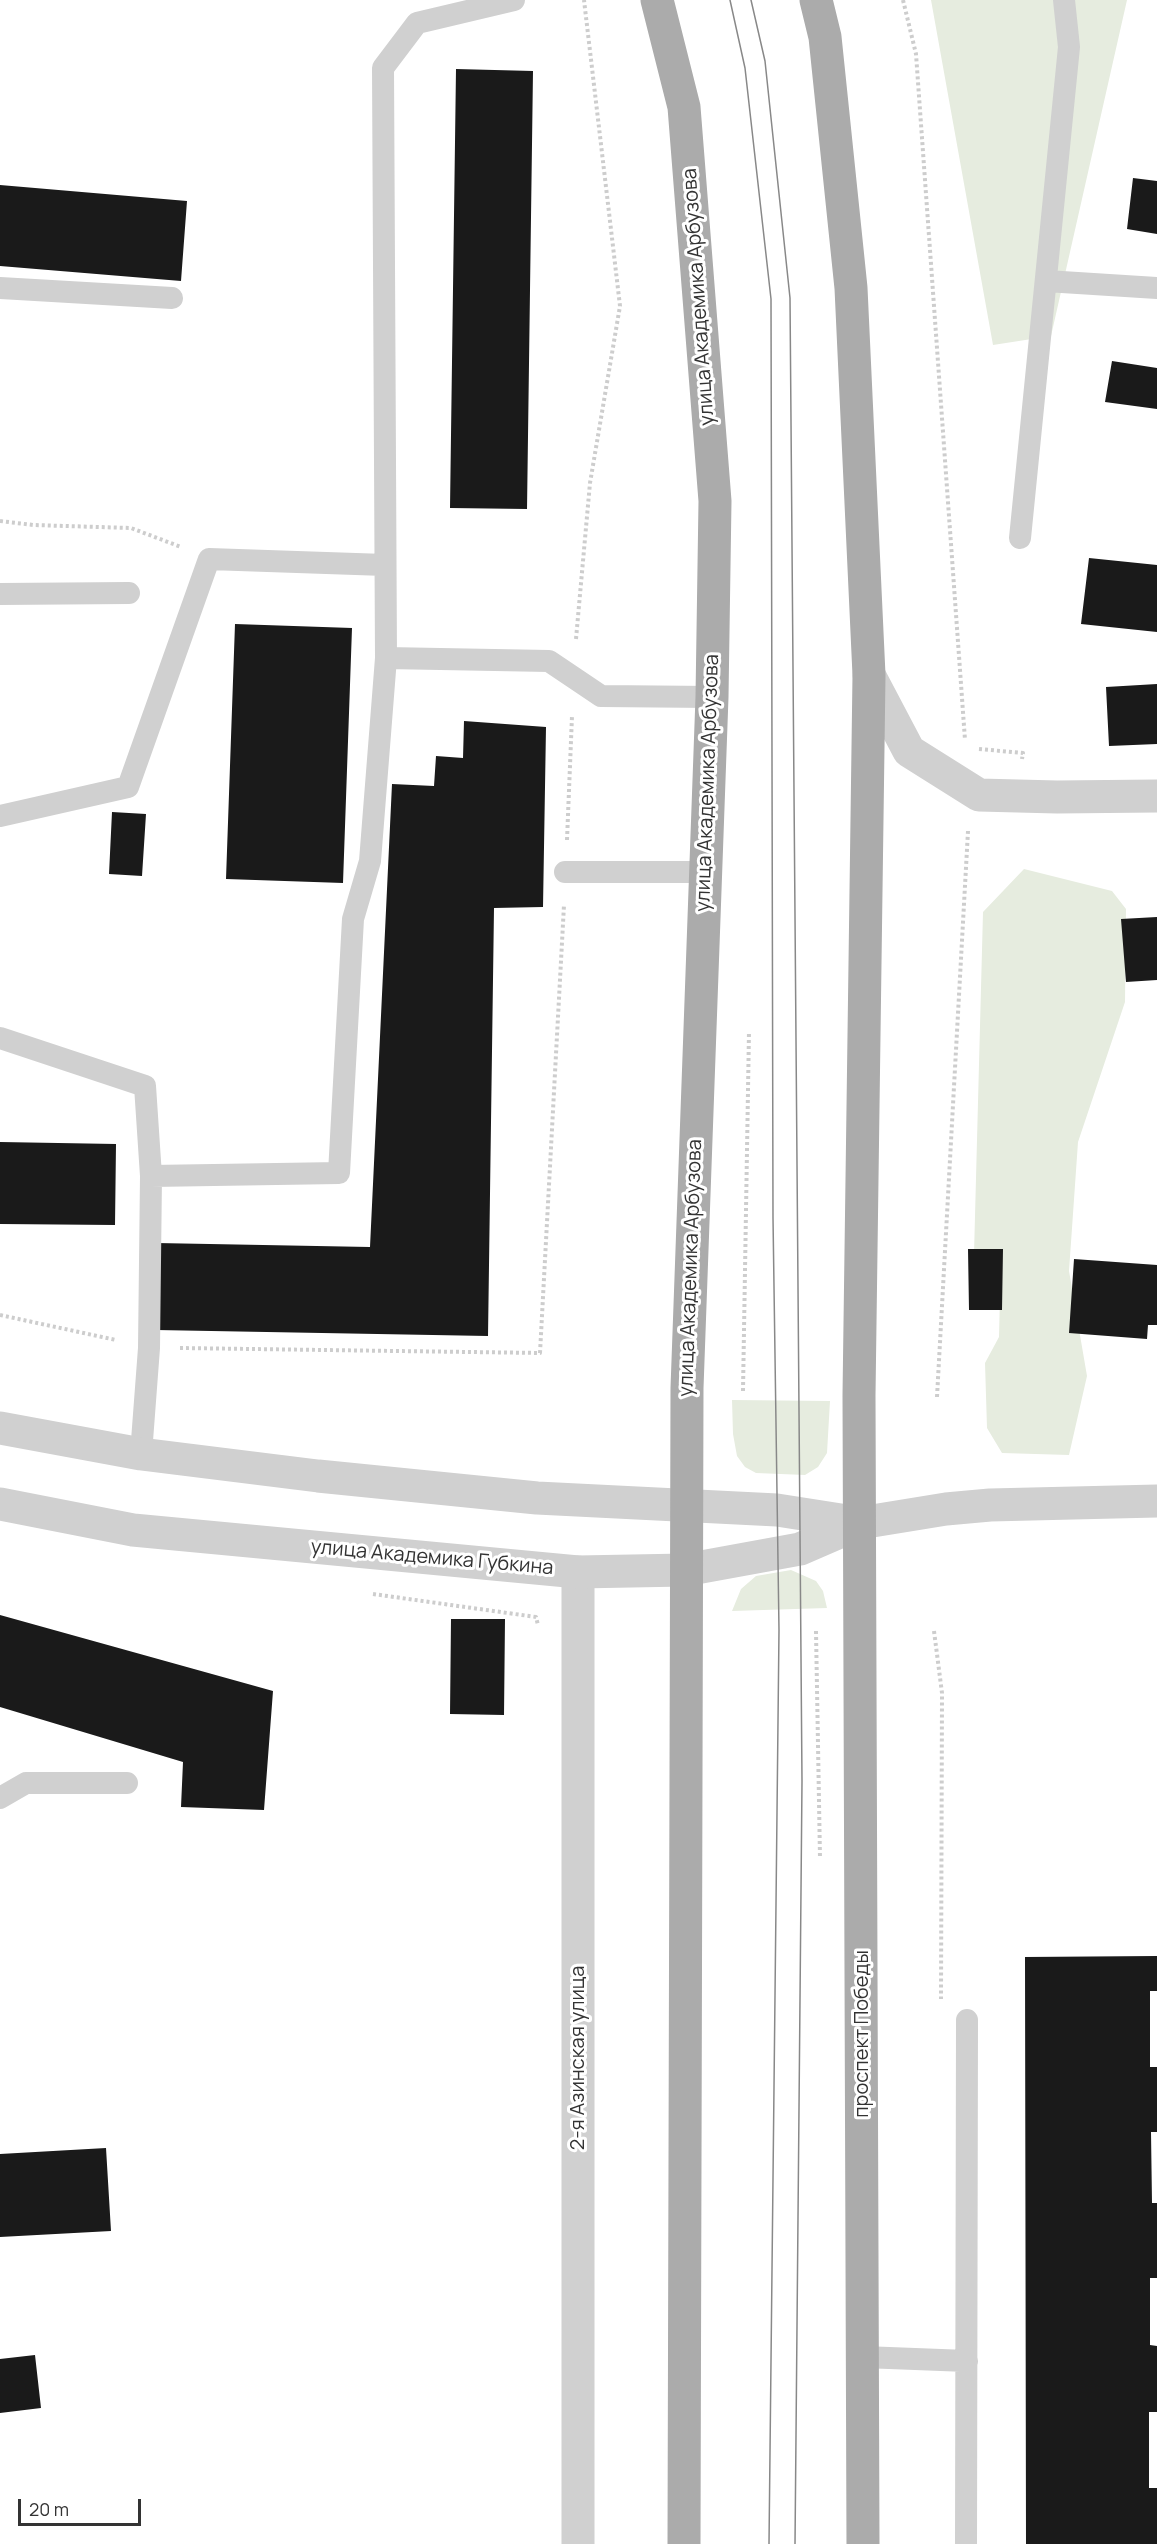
<!DOCTYPE html>
<html>
<head>
<meta charset="utf-8">
<style>
	body { margin:0 }
	#map { position:relative; width:1157px; height:2544px; overflow:hidden; background:#fff; font-family:Manrope,sans-serif }
	canvas { display:block }
	.scale { position:absolute; left:18px; top:2499px; width:123px; height:27px; box-sizing:border-box; border:3px solid #333; border-top:0; padding-left:8px; font-size:18px; line-height:21px; white-space:nowrap; color:#333; -webkit-text-stroke:4px #fff; paint-order:stroke }
</style>
</head>
<body>
<div id="map">
<canvas width="1157" height="2544"></canvas>
<div class="scale">20 m</div>
</div>
<script>
const context = document.querySelector('canvas').getContext('2d');
context.lineJoin = 'round';
function fillPath(path, color) { context.fillStyle = color; context.fill(path, 'evenodd'); }
const poly = rows => new Path2D(rows.map(r => 'M' + r).join(''));
function stroke(path, color, width, dash) { context.strokeStyle = color; context.lineWidth = width; context.lineCap = dash ? 'butt' : 'round'; context.setLineDash(dash || []); context.stroke(path); }
function drawText(font, color, halo, rows, align = 'center') {
  context.font = font + ' Manrope,sans-serif'; context.lineWidth = 6; context.setLineDash([]); context.textBaseline = 'middle'; context.strokeStyle = halo; context.fillStyle = color; for (const [text, x, y, turn = 0] of rows) {
    context.save(); context.translate(x, y); context.rotate((+turn || 0) * Math.PI / 180); context.textAlign = isNaN(turn) ? turn : align; if (halo) context.strokeText(text, 0, 0); context.fillText(text, 0, 0); context.restore();
  }
}
const green = poly([
	[931,0,1127,0,1051,336,993,345],
	[1024,869,1112,891,1126,909,1125,1002,1078,1142,1069,1271,1087,1376,1069,1455,1002,1453,987,1428,985,1363,999,1337,1001,1255,974,1254,983,912],
	[732,1400,830,1401,827,1453,818,1467,805,1475,756,1473,745,1467,737,1456,733,1434],
	[791,1570,816,1581,823,1591,827,1608,732,1611,741,1589,756,1576]
]);
const building = poly([
	[456,69,533,71,527,509,450,508],
	[1133,178,1157,181,1157,234,1127,229],
	[0,185,187,201,181,281,0,266],
	[1112,361,1157,368,1157,409,1105,402],
	[1089,558,1157,565,1157,632,1081,624],
	[235,624,352,628,343,883,226,879],
	[1157,684,1157,744,1109,746,1106,687],
	[464,721,546,727,543,907,494,908,488,1336,156,1330,156,1243,370,1247,392,784,434,786,436,756,463,758],
	[112,812,146,814,142,876,109,874],
	[1157,917,1157,980,1126,982,1121,919],
	[0,1142,116,1144,115,1225,0,1224],
	[968,1249,1003,1249,1002,1310,969,1310],
	[1074,1259,1157,1265,1157,1325,1148,1325,1147,1339,1069,1333],
	[0,1615,273,1691,264,1810,181,1807,183,1762,0,1707],
	[451,1619,505,1619,504,1715,450,1714],
	[1157,1956,1157,1991,1150,1991,1150,2067,1157,2067,1157,2132,1151,2132,1152,2203,1157,2203,1157,2278,1150,2278,1150,2345,1157,2346,1157,2412,1149,2412,1149,2488,1157,2488,1157,2544,1026,2544,1025,1957],
	[106,2148,111,2231,0,2237,0,2154],
	[35,2355,41,2408,0,2413,0,2359]
]);
const path = poly([
	[903,0,916,54,965,740],
	[0,521,33,525,131,528,181,547],
	[576,639,590,483,620,306,584,0],
	[979,749,1023,753,1022,759],
	[567,840,572,716],
	[0,1315,116,1340],
	[180,1348,540,1353,564,905],
	[743,1391,749,1031],
	[937,1397,968,831],
	[373,1594,536,1617,538,1625],
	[816,1631,820,1858],
	[934,1631,942,1693,941,1999]
]);
const service = poly([
	[1046,281,1157,288],
	[0,288,172,298],
	[1020,538,1069,47,1064,0],
	[0,594,129,593],
	[386,658,549,661,601,696,712,697],
	[0,816,128,787,209,559,385,565],
	[565,872,706,872],
	[0,1038,145,1086,151,1176,339,1173,353,919,370,861,386,658,383,68,417,23,514,0],
	[141,1454,149,1348,151,1176],
	[0,1798,26,1783,127,1783],
	[863,2357,967,2361],
	[966,2544,967,2020]
]);
const minor = poly([
	[578,1572,578,2544]
]);
const tertiary = poly([
	[869,675,909,751,979,795,1057,797,1157,796],
	[0,1428,141,1454,318,1476,537,1498,777,1510,860,1523],
	[0,1504,133,1530,578,1572,685,1570,800,1549,860,1523,946,1509,990,1505,1157,1501]
]);
const primary = poly([
	[657,0,684,107,715,501,712,697,687,1388,684,2544],
	[816,0,825,37,851,288,869,675,859,1395,863,2544]
]);
const tram = poly([
	[730,0,745,68,771,299,773,1218,779,1630,769,2544],
	[751,0,765,61,790,298,802,1781,795,2544]
]);
const streetNames = [
	["улица Академика Арбузова",699,297,-94],
	["улица Академика Арбузова",708,783,-88],
	["улица Академика Арбузова",691,1268,-88],
	["улица Академика Губкина",432,1558,5],
	["проспект Победы",862,2034,-90],
	["2-я Азинская улица",578,2058,-90]
];
fillPath(green, '#e6ecdf');
fillPath(building, '#1a1a1a');
stroke(path, '#cdcdcd', 4, [3, 3]);
stroke(service, '#d0d0d0', 22);
stroke(minor, '#d0d0d0', 33);
stroke(tertiary, '#d0d0d0', 33);
stroke(primary, '#ababab', 33);
stroke(tram, '#888', 1.5);
drawText('20px', '#333', '#fff', streetNames);
</script>
</body>
</html>
